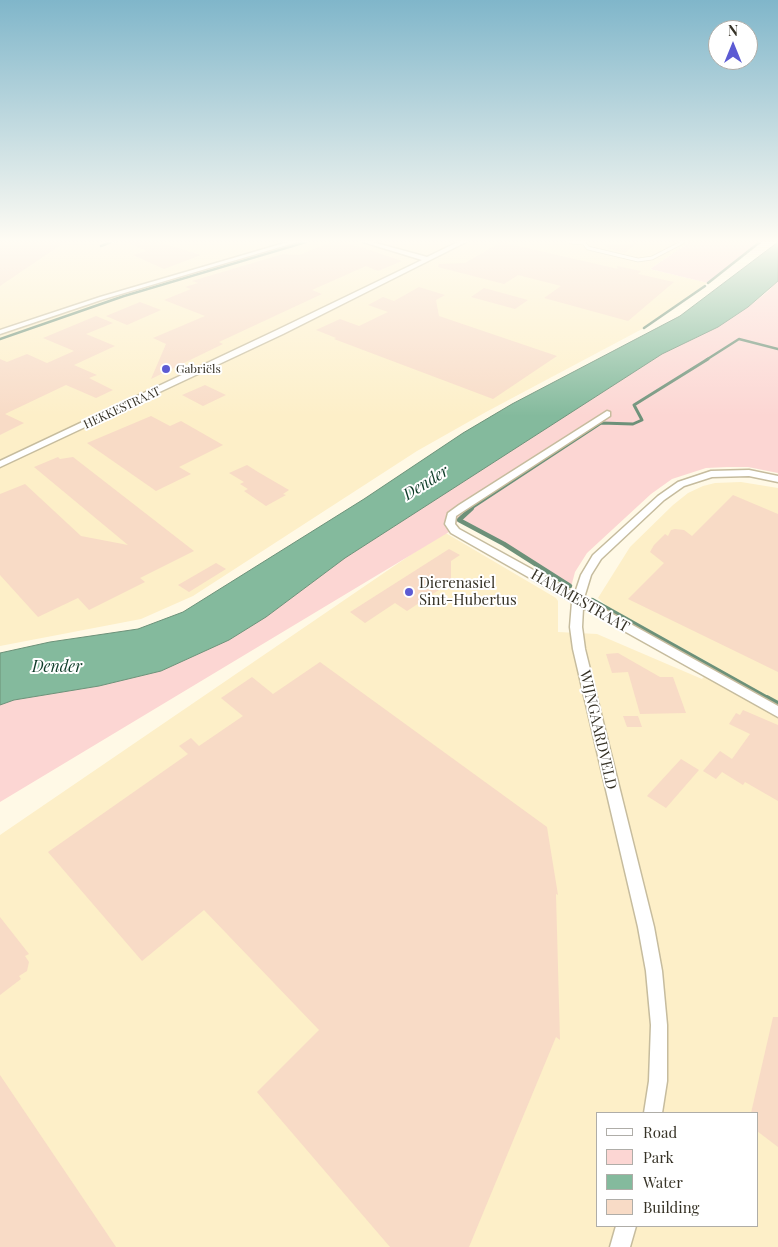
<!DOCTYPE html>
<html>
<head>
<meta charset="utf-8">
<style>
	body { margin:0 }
	#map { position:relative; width:778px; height:1247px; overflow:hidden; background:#fff9e6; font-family:"Playfair Display",serif }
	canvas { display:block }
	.legend { position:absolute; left:596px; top:1112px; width:162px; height:115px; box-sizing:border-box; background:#fff; border:1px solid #afada8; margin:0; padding:6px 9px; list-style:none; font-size:15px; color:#363226 }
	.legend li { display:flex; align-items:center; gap:10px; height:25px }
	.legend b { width:25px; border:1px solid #afada8 }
	.north { position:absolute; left:708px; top:20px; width:50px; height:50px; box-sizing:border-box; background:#fff; border:1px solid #afada8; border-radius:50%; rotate:0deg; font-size:14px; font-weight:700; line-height:20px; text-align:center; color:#363226 }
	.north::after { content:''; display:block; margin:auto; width:18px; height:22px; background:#5c5bd3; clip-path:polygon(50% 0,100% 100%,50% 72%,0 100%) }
</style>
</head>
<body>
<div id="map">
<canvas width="778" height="1247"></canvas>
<ul class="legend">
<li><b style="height:6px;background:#fff"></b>Road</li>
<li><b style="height:14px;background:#fcd6d3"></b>Park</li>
<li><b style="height:14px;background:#84ba9d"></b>Water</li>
<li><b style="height:14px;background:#f8dbc6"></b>Building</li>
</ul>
<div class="north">N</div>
</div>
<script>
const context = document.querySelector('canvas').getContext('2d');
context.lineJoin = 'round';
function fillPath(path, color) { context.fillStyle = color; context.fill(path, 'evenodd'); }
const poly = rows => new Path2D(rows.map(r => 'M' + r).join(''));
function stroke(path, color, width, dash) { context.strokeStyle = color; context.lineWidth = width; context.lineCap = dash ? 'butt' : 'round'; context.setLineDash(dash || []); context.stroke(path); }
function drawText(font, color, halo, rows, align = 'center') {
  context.font = font + ' "Playfair Display",serif'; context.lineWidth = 4; context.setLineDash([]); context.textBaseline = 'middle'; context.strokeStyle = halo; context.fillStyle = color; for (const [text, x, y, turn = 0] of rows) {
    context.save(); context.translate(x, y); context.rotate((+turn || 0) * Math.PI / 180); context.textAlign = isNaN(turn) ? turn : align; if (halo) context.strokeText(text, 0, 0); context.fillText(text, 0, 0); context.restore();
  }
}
const built = poly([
	[0,242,103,242,109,244,117,242,690,242,650,269,708,283,644,328,486,412,417,451,193,596,141,619,0,646],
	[741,482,778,488,778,1247,0,1247,0,835,444,532,556,598,558,601,558,632,597,634,702,679,713,665,607,606,598,598,630,547,673,505,688,493,703,486,715,483],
	[597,1113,757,1113,757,1226,597,1226]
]);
const green = poly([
	[690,242,760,242,708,283,650,269],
	[778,280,778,473,748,467,727,467,706,468,672,479,651,494,587,553,575,572,571,587,504,544,459,520,449,532,0,802,0,705,14,700,99,686,161,671,229,640,266,617,345,558,662,354,718,327,748,307,767,292]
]);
const water = poly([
	[778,242,778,281,748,307,718,327,662,354,345,558,266,617,229,640,161,671,99,686,14,700,0,705,0,653,50,642,138,629,183,612,364,499,463,433,512,404,680,316,778,242]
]);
const streamFar3 = poly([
	[101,246,111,242],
	[708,283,760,242],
	[644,328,705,286],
	[0,339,124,296,306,242],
	[706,360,739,339,778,349]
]);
const streamFar2 = poly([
	[470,509,601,423,633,424,642,420,634,405,708,359]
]);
const streamFar1 = poly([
	[472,508,459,520,504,544,570,586],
	[592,600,769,699]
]);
const stream = poly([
	[767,698,778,704]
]);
const building = poly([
	[0,242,65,242,0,286],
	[126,242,158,242,201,255,164,269,133,255,147,251],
	[331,242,340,242,364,248,402,261,378,271,366,266,312,290,322,294,219,342,223,344,151,379,166,344,153,338,205,316,164,300,191,289,185,287,198,283,192,281,283,254,299,255],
	[501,242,618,269,617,266,641,271,638,274,674,282,628,321,544,298,561,286,518,275,504,284,438,267,439,264,465,263],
	[637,243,625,253,609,249,606,245],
	[419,287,445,295,436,300,439,316,557,356,493,399,334,339,336,338,316,330,340,319,359,326,388,312,368,305,383,297,394,301],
	[484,288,528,300,515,309,471,297],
	[140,302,161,310,127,325,106,316],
	[96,316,113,323,86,334,115,346,74,365,97,375,89,378,113,390,96,398,66,385,5,414,24,423,0,435,0,359,7,362,27,354,47,363,74,351,43,338],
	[205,385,226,395,203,406,182,395],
	[151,416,170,426,181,421,223,445,179,467,191,474,156,491,87,443],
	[58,457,60,459,73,457,194,551,140,578,145,582,89,610,78,598,38,617,0,575,0,494,25,484,81,536,128,545,34,467],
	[247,465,258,472,289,490,283,494,286,495,266,506,244,491,248,489,240,484,244,482,229,473],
	[733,495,778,514,778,672,628,599,664,563,650,552,654,545,665,534,668,536,671,530,675,529,684,530,692,536],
	[449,549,460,555,451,561,451,582,407,611,395,603,365,623,350,612],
	[216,563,226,569,189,592,178,585],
	[618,653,660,677,673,677,686,713,640,714,628,672,612,673,606,654],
	[320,662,547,827,558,895,556,894,560,1040,556,1037,469,1247,390,1247,257,1092,319,1030,204,910,142,961,48,852,188,754,179,746,191,738,199,746,243,716,221,698,252,677,273,694],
	[743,710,778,725,778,801,745,782,743,785,722,772,716,779,703,771,720,751,732,759,750,734,729,724,736,713,740,715],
	[623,716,638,716,642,727,627,727],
	[681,759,699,770,666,808,647,796],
	[0,917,29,954,25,956,29,962,27,971,19,976,21,979,0,995],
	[773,1017,778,1017,778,1147,757,1131,757,1113,751,1113],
	[0,1075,116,1247,0,1247]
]);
const service = poly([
	[571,242,583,243],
	[583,242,588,248,638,260,652,258,683,242]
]);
const minor = poly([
	[288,242,297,242,104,299,0,334,0,330,100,297,288,242],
	[363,242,372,242,427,257,458,242,466,242,283,334,0,467,0,461,277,330,422,260,363,242],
	[607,411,610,412,610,416,456,516,455,524,459,529,575,593,581,575,593,555,658,496,678,482,711,471,749,470,778,476,778,482,749,476,712,477,684,486,664,500,601,559,591,575,584,598,778,706,778,717,583,608,582,627,585,649,654,927,662,971,667,1025,667,1081,662,1113,644,1113,649,1081,651,1025,646,971,638,927,573,649,570,627,572,602,451,533,445,524,448,513,459,505,607,411],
	[616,1226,636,1226,630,1247,610,1247,616,1226]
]);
const markers = [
	[166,369,5,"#5c5bd3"],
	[409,592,5,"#5c5bd3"]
];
const farPoinames = [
	["Gabriëls",176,369]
];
const farStreetnames = [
	["HEKKESTRAAT",122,408,-25]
];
const poiNames = [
	["Dierenasiel",419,583],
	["Sint-Hubertus",419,600]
];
const streetNames = [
	["HAMMESTRAAT",580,601,30],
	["WIJNGAARDVELD",598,730,77]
];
const waterNames = [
	["Dender",426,483,-32],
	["Dender",57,667]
];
fillPath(built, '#fdefc8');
fillPath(green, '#fcd6d3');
fillPath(water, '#84ba9d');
stroke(water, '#6d9179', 1);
stroke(streamFar3, '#6d9179', 2.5);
stroke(streamFar2, '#6d9179', 3);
stroke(streamFar1, '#6d9179', 4.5);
stroke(stream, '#6d9179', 5.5);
fillPath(building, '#f8dbc6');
stroke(service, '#c6bc9e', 4.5);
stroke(minor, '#c6bc9e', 3);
stroke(service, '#fff', 3);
fillPath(minor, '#fff');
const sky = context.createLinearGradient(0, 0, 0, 416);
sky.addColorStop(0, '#80b6ca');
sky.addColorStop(0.58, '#fffcf4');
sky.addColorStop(1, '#fffcf400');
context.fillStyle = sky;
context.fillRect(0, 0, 778, 416);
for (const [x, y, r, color] of markers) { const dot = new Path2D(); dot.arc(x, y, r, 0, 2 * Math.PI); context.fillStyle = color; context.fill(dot); stroke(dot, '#fff', 2); }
drawText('12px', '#363226', '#fff', farPoinames, 'left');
drawText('12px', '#363226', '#fff', farStreetnames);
drawText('15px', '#363226', '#fff', poiNames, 'left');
drawText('15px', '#363226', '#fff', streetNames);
drawText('italic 16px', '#0d3b27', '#fff', waterNames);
</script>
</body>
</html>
